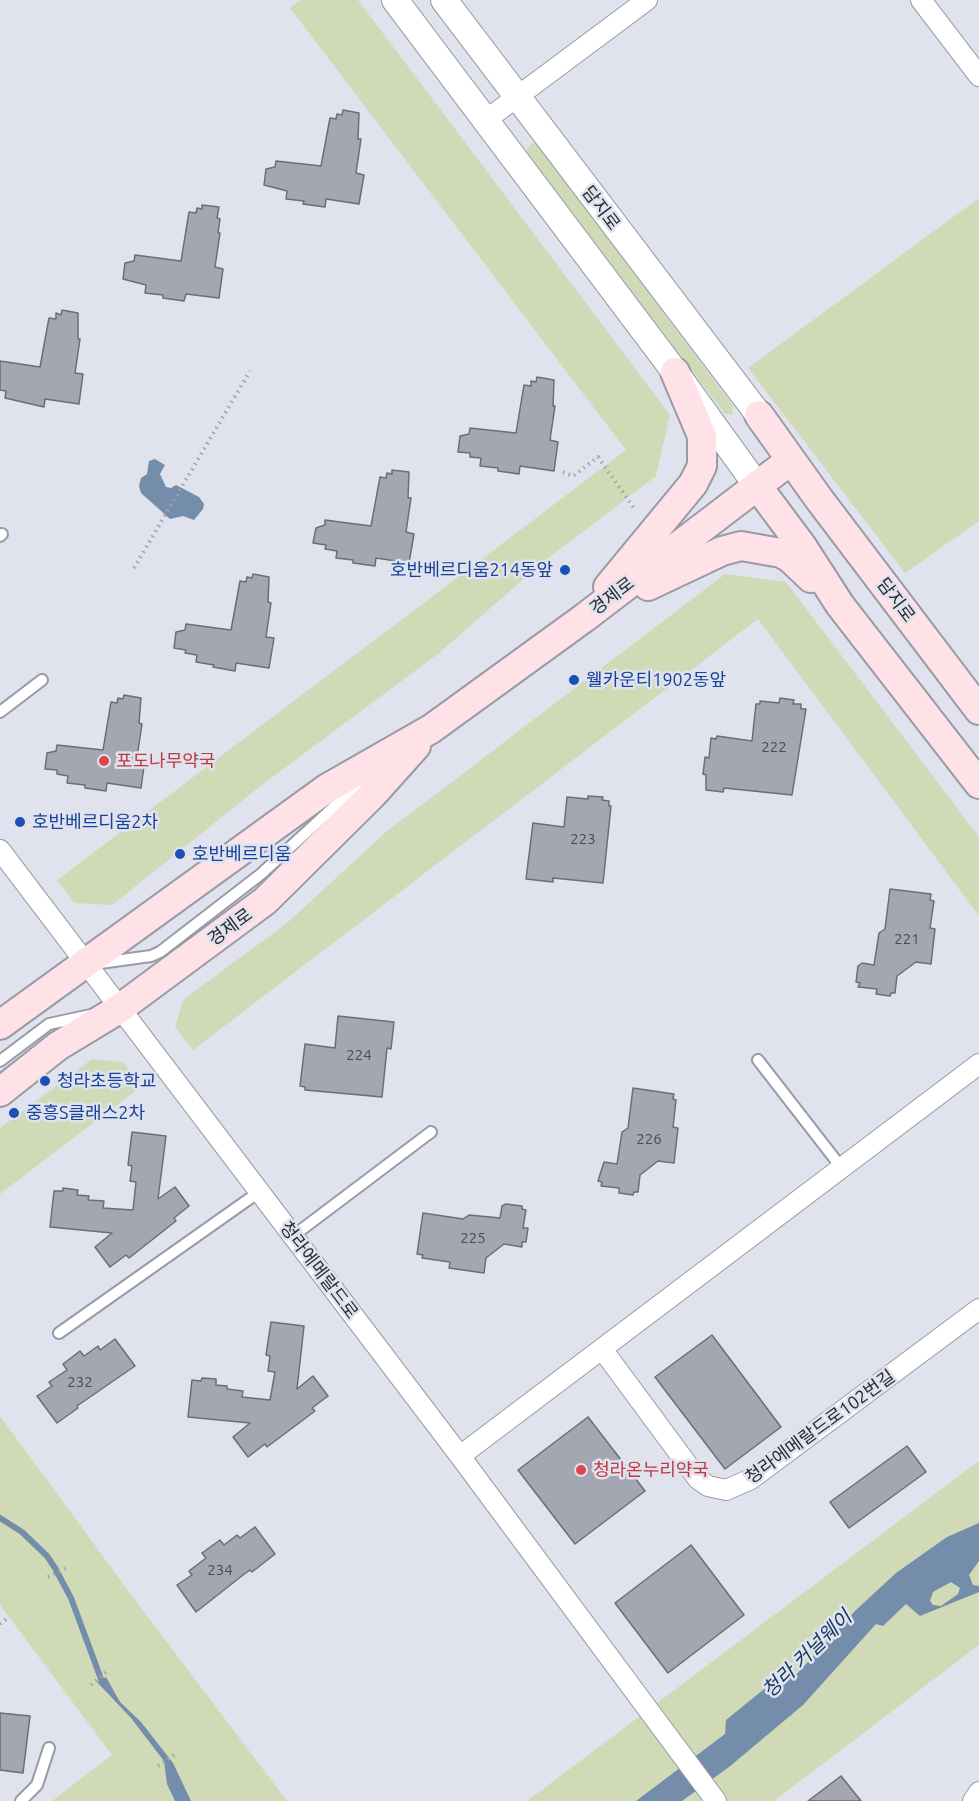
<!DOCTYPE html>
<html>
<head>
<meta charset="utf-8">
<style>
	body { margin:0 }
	canvas { display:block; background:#e0e3ee }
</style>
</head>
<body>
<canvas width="979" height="1801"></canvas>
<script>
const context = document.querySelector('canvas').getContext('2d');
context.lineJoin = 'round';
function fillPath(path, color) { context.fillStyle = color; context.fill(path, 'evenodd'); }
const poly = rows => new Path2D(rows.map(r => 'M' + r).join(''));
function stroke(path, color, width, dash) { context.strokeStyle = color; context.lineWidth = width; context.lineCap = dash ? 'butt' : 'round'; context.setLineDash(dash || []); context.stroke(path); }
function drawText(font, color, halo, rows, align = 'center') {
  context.font = font + ' Ubuntu,"Noto Sans KR",sans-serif'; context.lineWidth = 5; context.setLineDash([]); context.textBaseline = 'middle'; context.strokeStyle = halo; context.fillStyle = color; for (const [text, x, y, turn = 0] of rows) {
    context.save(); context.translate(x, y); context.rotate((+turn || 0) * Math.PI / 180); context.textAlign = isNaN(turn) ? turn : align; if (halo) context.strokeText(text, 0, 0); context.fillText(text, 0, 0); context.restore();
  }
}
const green = poly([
	[301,0,358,0,670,415,656,476,542,563,439,653,258,788,112,905,74,903,57,880,626,450,290,8],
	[533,142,541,149,733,406,732,415,724,413,527,152,527,148],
	[979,198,979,521,905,573,748,368],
	[725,574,786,582,979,837,979,916,758,619,193,1050,175,1027,183,1000,287,923,386,832],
	[92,1059,123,1062,142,1086,0,1194,0,1128],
	[0,1416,127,1589,287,1801,52,1801,112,1755,0,1605],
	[979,1461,979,1645,774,1801,527,1801]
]);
const water = poly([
	[155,459,165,465,160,474,166,487,171,488,176,485,199,497,204,504,203,509,194,520,183,516,170,519,141,493,139,486,141,478,147,474,149,461],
	[979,1523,979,1561,969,1575,973,1585,979,1586,979,1592,920,1616,906,1604,883,1626,876,1624,803,1705,729,1767,682,1801,636,1801,725,1734,726,1720,774,1681,794,1677,856,1610,896,1573,947,1537],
	[951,1582,960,1588,958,1594,941,1606,933,1605,930,1601,933,1592],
	[106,1677,120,1702,141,1722,173,1763,191,1801,175,1801,167,1784,164,1761,131,1718,97,1682]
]);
const stream = poly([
	[0,1518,22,1532,47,1556,55,1568,71,1598,101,1679]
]);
const building = poly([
	[343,110,359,113,358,139,361,139,356,173,364,175,359,204,326,199,325,207,303,204,304,201,286,199,287,191,264,185,266,169,275,167,276,161,321,166,330,118,336,119,337,114,342,115,343,110],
	[202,205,219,207,217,218,220,219,218,233,220,233,215,267,223,269,219,298,186,294,184,301,163,298,163,295,145,293,146,285,123,279,125,263,134,261,135,255,181,261,189,212,196,213,197,208,202,209,202,205],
	[62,310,78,313,78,339,80,339,75,373,83,374,79,404,45,399,44,407,5,398,6,391,0,390,0,361,40,367,49,318,56,319,56,313,61,315,62,310],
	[537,377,554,380,553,406,555,406,550,440,558,442,554,471,520,466,519,474,498,471,498,468,480,466,481,458,470,457,470,453,458,452,460,436,469,434,470,428,516,433,524,385,531,386,531,381,536,382,537,377],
	[392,470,409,472,408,498,411,498,406,532,414,534,409,563,376,558,375,566,353,563,353,560,336,558,337,551,325,549,326,545,313,543,316,528,325,525,325,520,371,526,380,477,386,478,387,473,392,474,392,470],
	[253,574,269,577,268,602,271,603,266,637,274,638,269,668,236,663,235,671,213,667,214,665,196,662,197,655,185,653,186,650,174,648,176,632,185,630,186,624,231,630,240,581,246,582,247,577,252,578,253,574],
	[124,695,141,698,139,723,142,724,137,757,145,759,141,788,107,783,106,791,85,788,85,785,67,783,68,776,57,774,57,770,45,769,47,753,56,751,57,745,103,750,111,702,117,703,118,698,123,699,124,695],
	[780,698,794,700,793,704,801,704,801,709,806,709,792,795,724,788,723,792,706,790,706,775,703,774,705,757,709,758,711,738,716,739,717,736,752,741,756,704,760,704,760,701,779,703,780,698],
	[588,796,603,797,602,800,609,801,609,806,611,806,603,883,553,878,553,882,526,879,533,823,564,827,567,797,588,799,588,796],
	[890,889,931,894,930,900,934,901,930,928,935,929,931,964,916,962,897,976,895,993,891,993,890,996,876,994,877,989,858,987,860,983,856,982,858,966,862,963,874,965,879,933,885,929,890,889],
	[338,1016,394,1022,391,1049,387,1048,382,1097,305,1090,305,1087,300,1086,305,1044,335,1048,338,1016],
	[633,1088,674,1094,673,1099,676,1100,673,1127,678,1128,674,1163,658,1161,640,1175,638,1192,634,1192,633,1195,619,1193,619,1188,601,1186,602,1182,598,1181,604,1162,617,1164,622,1132,628,1128,633,1088],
	[132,1132,166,1136,158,1199,175,1187,189,1206,174,1218,176,1221,129,1258,126,1255,110,1267,95,1247,112,1233,50,1227,54,1191,63,1191,63,1188,78,1190,77,1195,89,1196,88,1200,104,1201,103,1208,133,1210,136,1182,130,1181,132,1166,128,1165,132,1132],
	[506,1204,522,1206,522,1209,526,1210,523,1228,528,1228,526,1242,522,1242,522,1247,504,1244,486,1258,484,1273,449,1268,450,1262,422,1258,423,1255,417,1254,423,1213,463,1219,469,1215,500,1218,502,1206,506,1204],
	[271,1322,304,1326,297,1389,313,1376,328,1396,312,1408,315,1411,267,1447,265,1444,248,1457,233,1437,250,1423,188,1417,192,1380,201,1381,202,1378,216,1379,216,1385,227,1386,227,1389,243,1391,242,1397,270,1400,275,1372,268,1371,270,1356,266,1355,271,1322],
	[712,1335,781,1427,725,1469,655,1377,712,1335],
	[115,1339,135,1366,77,1406,78,1408,57,1423,37,1396,52,1386,49,1382,67,1370,63,1364,80,1351,84,1356,98,1346,100,1350,115,1339],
	[588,1417,645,1491,575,1544,518,1470,588,1417],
	[907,1446,926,1472,849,1528,830,1502,907,1446],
	[255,1527,275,1554,252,1572,250,1570,243,1575,196,1612,177,1585,192,1575,189,1571,206,1558,202,1553,220,1540,224,1545,237,1535,240,1538,255,1527],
	[691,1545,744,1615,668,1673,615,1603,691,1545],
	[0,1713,30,1716,23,1773,0,1770,0,1713],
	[841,1776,861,1801,808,1801,841,1776]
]);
const path = poly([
	[563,472,573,476,598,457,634,508],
	[134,568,250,371],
	[48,1577,67,1568],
	[0,1624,9,1617],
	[91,1685,107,1671],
	[158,1766,174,1755]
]);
const service = poly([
	[0,536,2,534],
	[0,712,42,680],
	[100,963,151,956,160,952,261,874,360,783],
	[758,1060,841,1167],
	[0,1061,49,1024,91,1015],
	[293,1236,431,1132],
	[59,1333,259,1192],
	[21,1801,37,1785,49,1748]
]);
const minor = poly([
	[921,0,979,76],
	[486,120,647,0],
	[0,850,460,1456,716,1801],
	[602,1349,698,1479,708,1486,726,1490,751,1479,979,1309],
	[460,1456,979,1064],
	[973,1801,979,1792]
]);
const tertiary = poly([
	[395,0,675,372,758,487],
	[444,0,759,415]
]);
const secondary = poly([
	[759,415,819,499,979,710],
	[758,487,802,546,840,605,979,784],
	[648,586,722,551,741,546,781,553,790,558,811,578],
	[608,587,693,484,702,466,702,436,675,372],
	[0,1025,326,789,431,729,584,618,791,460],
	[0,1092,58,1046,119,1009,265,901,373,794,416,746]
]);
const markers = [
	[565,570,6,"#1a4fb4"],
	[574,680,6,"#1a4fb4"],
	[104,761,6,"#e0444e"],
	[20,822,6,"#1a4fb4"],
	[180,854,6,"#1a4fb4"],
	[45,1081,6,"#1a4fb4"],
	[14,1113,6,"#1a4fb4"],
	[581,1470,6,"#e0444e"]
];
const numberNames = [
	["222",774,747],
	["223",583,839],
	["221",907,939],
	["224",359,1055],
	["226",649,1139],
	["225",473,1238],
	["232",80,1382],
	["234",220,1570]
];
const streetNames = [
	["담지로",601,208,53],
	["경제로",612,596,-37],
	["담지로",896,600,53],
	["경제로",230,927,-36],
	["청라에메랄드로",319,1270,53],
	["청라에메랄드로102번길",820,1427,-36]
];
const transitNames = [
	["호반베르디움214동앞",553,570,"right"],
	["웰카운티1902동앞",586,680],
	["호반베르디움2차",32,822],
	["호반베르디움",192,854],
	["청라초등학교",57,1081],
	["중흥S클래스2차",26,1113]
];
const healthNames = [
	["포도나무약국",116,761],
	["청라온누리약국",593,1470]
];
const waterNames = [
	["청라 커널웨이",807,1654,-44]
];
fillPath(green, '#d0dab6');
fillPath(water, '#748daa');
stroke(stream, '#748daa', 6);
fillPath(building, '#a4a7b2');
stroke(building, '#6b6d77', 1.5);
stroke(service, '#989ba5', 14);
stroke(minor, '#989ba5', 22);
stroke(tertiary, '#989ba5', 28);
stroke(secondary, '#989ba5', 32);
stroke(path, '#a1a4ad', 4, [1.5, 4.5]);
stroke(service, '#fff', 10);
stroke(minor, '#fff', 20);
stroke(tertiary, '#fff', 26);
stroke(secondary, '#fee2e8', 28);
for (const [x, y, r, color] of markers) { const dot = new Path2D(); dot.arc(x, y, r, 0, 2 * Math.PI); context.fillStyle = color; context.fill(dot); stroke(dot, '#e0e3ee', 2); }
drawText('15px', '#494b51', null, numberNames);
drawText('18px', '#2b2c31', '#e0e3ee', streetNames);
drawText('18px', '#164399', '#e0e3ee', transitNames, 'left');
drawText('18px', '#be3a42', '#e0e3ee', healthNames, 'left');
drawText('italic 20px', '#10375e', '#e0e3ee', waterNames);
</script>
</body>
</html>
